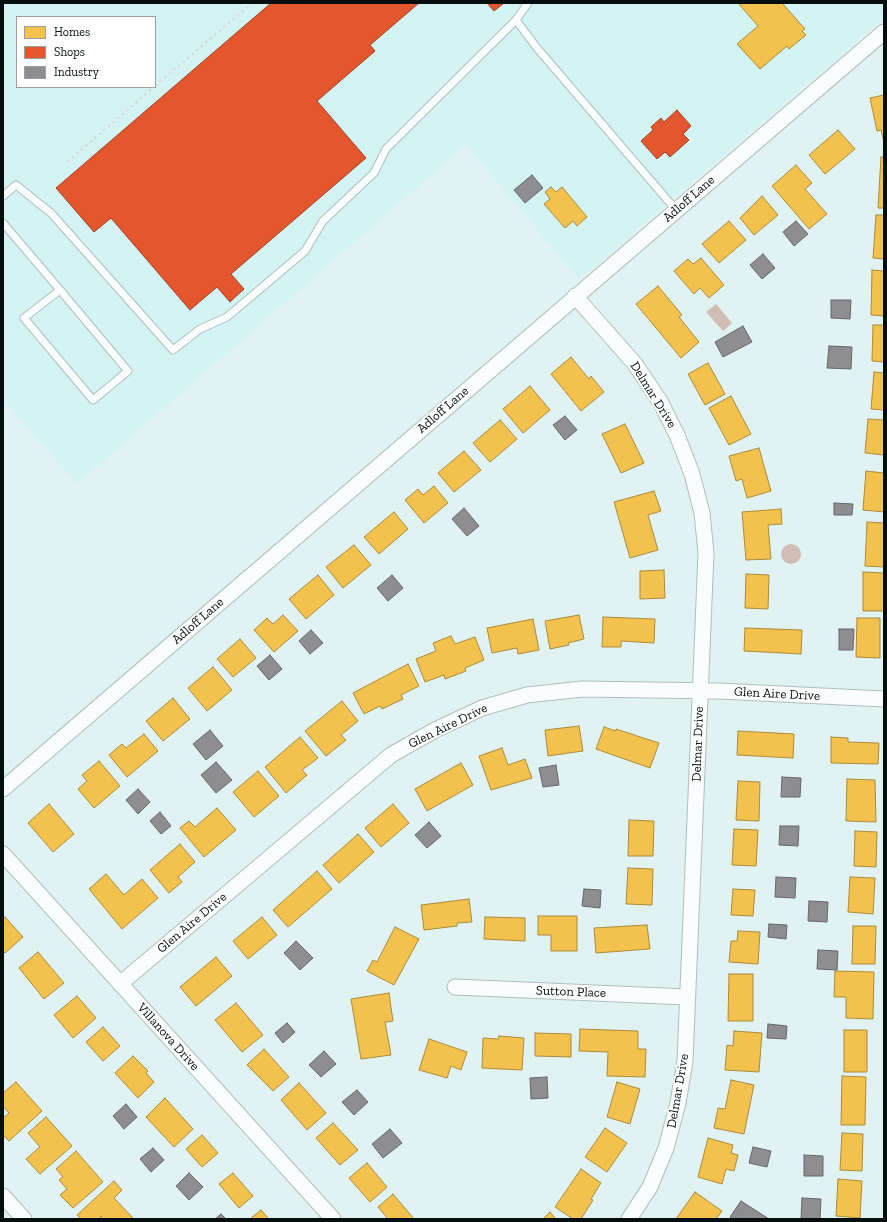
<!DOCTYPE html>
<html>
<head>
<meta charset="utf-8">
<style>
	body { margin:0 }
	#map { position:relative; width:887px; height:1222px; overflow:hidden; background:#e1f2f2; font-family:"Zilla Slab",serif }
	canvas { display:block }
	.frame { position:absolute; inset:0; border:4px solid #040e0e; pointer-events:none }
	.legend { position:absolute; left:16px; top:16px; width:140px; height:72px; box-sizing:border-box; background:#fff; border:1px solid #9b9f9f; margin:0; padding:5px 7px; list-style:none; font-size:12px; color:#040e0e }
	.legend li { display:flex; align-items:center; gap:8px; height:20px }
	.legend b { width:20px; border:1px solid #9b9f9f }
</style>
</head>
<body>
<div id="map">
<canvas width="887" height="1222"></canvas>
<div class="frame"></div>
<ul class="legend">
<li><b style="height:11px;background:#f2c14e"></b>Homes</li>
<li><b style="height:11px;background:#e4572e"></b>Shops</li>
<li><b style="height:11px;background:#8d8d92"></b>Industry</li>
</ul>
</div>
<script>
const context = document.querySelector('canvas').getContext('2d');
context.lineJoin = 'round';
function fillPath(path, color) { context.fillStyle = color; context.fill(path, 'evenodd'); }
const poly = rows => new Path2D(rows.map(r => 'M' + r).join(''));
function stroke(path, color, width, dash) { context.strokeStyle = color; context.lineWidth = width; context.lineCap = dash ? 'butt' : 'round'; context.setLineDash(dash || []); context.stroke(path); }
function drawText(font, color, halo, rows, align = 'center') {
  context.font = font + ' "Zilla Slab",serif'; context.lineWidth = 4; context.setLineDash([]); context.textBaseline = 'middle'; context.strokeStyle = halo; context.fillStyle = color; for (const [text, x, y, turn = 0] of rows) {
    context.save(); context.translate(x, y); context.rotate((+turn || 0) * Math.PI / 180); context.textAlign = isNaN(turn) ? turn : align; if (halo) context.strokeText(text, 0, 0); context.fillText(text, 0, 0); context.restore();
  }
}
const built = poly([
	[3,3,884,3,884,18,579,279,466,145,77,484,3,399],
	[17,17,155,17,155,87,17,87]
]);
const water = poly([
	[716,304,732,323,723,331,706,312],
	'781 554a10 10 0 1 1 20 0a10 10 0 1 1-20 0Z'
]);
const homes = poly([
	[738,3,782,3,805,29,802,31,806,35,789,49,787,46,760,69,737,44,758,26,738,3],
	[884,95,884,142,881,130,877,131,870,98,884,95],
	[838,130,855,149,825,174,809,155,838,130],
	[881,157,884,157,884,208,878,208,881,157],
	[796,165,812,183,805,189,827,214,809,229,772,186,796,165],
	[551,187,556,192,562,187,587,217,577,226,573,221,565,228,544,204,550,199,545,192,551,187],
	[762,196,778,215,754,235,740,218,762,196],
	[876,215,884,215,884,259,873,258,876,215],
	[729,221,746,240,719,263,702,244,729,221],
	[701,258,724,285,709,298,700,288,694,294,674,271,688,259,693,264,701,258],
	[872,270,884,271,884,316,871,315,872,270],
	[658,286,682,315,679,317,699,342,681,358,636,304,658,286],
	[873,325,884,325,884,362,872,361,873,325],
	[571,357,589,379,591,376,604,392,581,411,551,374,571,357],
	[708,363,725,394,705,405,688,374,708,363],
	[874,372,884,373,884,410,871,409,874,372],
	[530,386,550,410,523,433,503,409,530,386],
	[731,396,751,434,729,445,709,408,731,396],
	[868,419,884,420,884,455,865,453,868,419],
	[500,420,517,439,490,462,473,443,500,420],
	[625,424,644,463,621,473,602,434,625,424],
	[759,448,771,491,747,498,742,479,736,481,729,456,759,448],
	[464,451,481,470,454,492,438,473,464,451],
	[866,471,884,473,884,512,863,510,866,471],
	[434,486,448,503,424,523,405,500,418,489,423,495,434,486],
	[654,491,661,511,648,515,658,550,630,558,614,502,654,491],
	[781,509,782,524,768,525,771,559,746,560,742,512,781,509],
	[394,512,408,529,379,554,364,537,394,512],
	[867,522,884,523,884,567,865,566,867,522],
	[354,545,371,565,343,588,326,567,354,545],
	[664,570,665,598,640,599,640,571,664,570],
	[863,572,884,573,884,611,863,611,863,572],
	[746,574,769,575,768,609,745,608,746,574],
	[318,575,334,595,306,619,289,599,318,575],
	[283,615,298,631,274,652,254,630,267,618,273,624,283,615],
	[579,615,584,639,568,643,569,645,550,649,545,621,579,615],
	[603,617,655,619,654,643,621,641,621,647,602,647,603,617],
	[857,618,880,618,880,658,856,657,857,618],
	[533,619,539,650,518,654,517,648,492,653,487,628,533,619],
	[745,628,802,630,801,654,744,651,745,628],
	[451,636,455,644,475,637,484,660,465,668,466,671,445,679,444,675,425,682,416,659,436,651,433,643,451,636],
	[240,639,256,658,233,677,217,659,240,639],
	[408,664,419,686,401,695,403,699,382,709,380,706,364,714,353,693,408,664],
	[213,667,232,690,207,711,188,688,213,667],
	[173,698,190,719,163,741,146,721,173,698],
	[342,701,358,721,341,735,346,740,326,756,305,731,342,701],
	[579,726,583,751,548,756,545,730,579,726],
	[604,727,616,731,616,729,659,743,650,768,596,749,604,727],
	[738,731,794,734,793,758,737,755,738,731],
	[144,734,158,751,127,777,109,755,122,744,126,748,144,734],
	[300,737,318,758,302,770,307,775,286,793,265,767,300,737],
	[831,737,848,738,848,742,879,743,878,764,831,763,831,737],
	[502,748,508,765,525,759,532,778,491,790,479,756,502,748],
	[99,761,120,786,94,808,78,789,87,781,82,775,99,761],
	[461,763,473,785,427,811,415,789,461,763],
	[258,771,279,796,254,817,233,792,258,771],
	[847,779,875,780,876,822,846,821,847,779],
	[738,781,760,782,759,821,736,820,738,781],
	[49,804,74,834,53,852,28,823,49,804],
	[393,804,409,823,381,847,365,828,393,804],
	[217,808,236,830,204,857,180,828,189,821,195,827,217,808],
	[629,820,654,821,653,856,628,856,629,820],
	[734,829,758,830,756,866,732,865,734,829],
	[855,831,877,832,876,867,854,866,855,831],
	[358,834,374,852,339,883,323,865,358,834],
	[180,844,195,862,178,877,182,882,169,893,150,870,180,844],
	[628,868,653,869,652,905,626,904,628,868],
	[317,871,332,889,288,927,273,910,317,871],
	[106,874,124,895,142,879,158,898,122,929,89,889,106,874],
	[850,877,875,878,873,914,848,912,850,877],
	[733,889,755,890,753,916,731,915,733,889],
	[469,899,472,922,457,923,457,926,424,930,421,905,469,899],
	[538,916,577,916,577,951,551,951,551,935,538,935,538,916],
	[5,917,23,937,5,953,3,951,3,919,5,917],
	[262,917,277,935,248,959,233,941,262,917],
	[485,917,525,918,525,941,484,939,485,917],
	[647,925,650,949,596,953,594,928,647,925],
	[853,926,876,926,875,964,852,964,853,926],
	[395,927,419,939,394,985,367,971,373,960,377,962,395,927],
	[738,931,760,932,758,964,729,962,731,941,737,941,738,931],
	[38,952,64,983,44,999,19,968,38,952],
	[216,957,232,976,196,1006,180,987,216,957],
	[835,971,874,972,873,1019,846,1018,846,997,834,997,835,971],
	[729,974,753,974,753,1021,728,1021,729,974],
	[389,993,393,1021,385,1022,391,1055,361,1059,351,999,389,993],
	[77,996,96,1018,73,1038,54,1015,77,996],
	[236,1003,263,1035,242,1052,215,1020,236,1003],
	[103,1027,120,1046,103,1061,86,1042,103,1027],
	[580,1029,638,1031,638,1049,646,1049,645,1077,607,1076,608,1052,579,1051,580,1029],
	[844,1030,867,1030,867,1072,844,1072,844,1030],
	[734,1031,762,1033,759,1072,725,1070,727,1045,733,1046,734,1031],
	[535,1033,571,1034,571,1057,535,1056,535,1033],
	[499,1036,524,1038,522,1070,482,1068,483,1038,498,1039,499,1036],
	[429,1039,467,1052,461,1070,451,1066,447,1078,419,1070,429,1039],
	[264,1049,289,1077,273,1091,247,1065,264,1049],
	[133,1056,148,1071,146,1073,154,1082,138,1098,115,1073,133,1056],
	[842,1076,866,1077,865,1125,841,1125,842,1076],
	[731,1080,754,1085,744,1134,714,1128,718,1108,725,1109,731,1080],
	[16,1082,42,1111,9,1141,3,1135,3,1118,9,1113,3,1106,3,1093,16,1082],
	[617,1082,640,1089,630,1124,607,1117,617,1082],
	[299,1083,326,1113,307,1130,281,1100,299,1083],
	[165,1098,193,1129,174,1147,146,1117,165,1098],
	[46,1117,72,1146,40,1174,26,1159,40,1147,28,1133,46,1117],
	[333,1123,358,1150,340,1165,316,1138,333,1123],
	[605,1128,627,1143,607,1172,585,1157,605,1128],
	[842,1133,863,1134,862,1171,840,1170,842,1133],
	[202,1135,218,1153,202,1167,186,1149,202,1135],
	[708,1138,733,1145,731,1153,738,1155,734,1171,726,1169,722,1184,698,1177,708,1138],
	[76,1151,103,1182,73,1208,60,1195,67,1189,59,1180,63,1177,56,1169,76,1151],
	[367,1163,387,1187,370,1202,349,1178,367,1163],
	[581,1169,601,1183,591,1199,593,1200,581,1219,573,1219,555,1207,581,1169],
	[233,1173,253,1196,239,1208,219,1184,233,1173],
	[838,1179,862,1181,860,1218,836,1216,838,1179],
	[114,1181,122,1190,114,1198,134,1219,103,1219,101,1216,98,1219,81,1219,77,1215,114,1181],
	[695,1192,722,1211,716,1219,676,1219,695,1192],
	[393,1194,414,1219,388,1219,378,1207,393,1194],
	[261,1210,269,1219,250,1219,261,1210],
	[550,1212,556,1219,543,1219,550,1212]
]);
const shops = poly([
	[271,3,419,3,370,45,375,51,317,101,366,158,231,274,244,289,230,302,217,287,190,310,111,218,94,232,56,188,271,3],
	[487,3,504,3,494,11,487,3],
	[677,110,691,126,683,134,689,140,670,157,665,152,657,159,641,141,653,130,651,127,661,118,664,122,677,110]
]);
const industry = poly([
	[532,175,543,188,525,203,514,190,532,175],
	[796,221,808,234,794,246,783,232,796,221],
	[763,254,775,268,762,279,750,265,763,254],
	[831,300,851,300,850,319,831,318,831,300],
	[743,326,752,342,723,357,715,342,743,326],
	[829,346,852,347,851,369,827,368,829,346],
	[565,416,577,430,565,440,553,425,565,416],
	[834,503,853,504,852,515,834,515,834,503],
	[464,508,479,526,467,536,452,519,464,508],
	[392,575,403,588,388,601,377,588,392,575],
	[839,629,854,629,853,650,839,650,839,629],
	[311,630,323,643,310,654,299,641,311,630],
	[270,655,282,669,269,680,257,666,270,655],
	[210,730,223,746,206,760,193,744,210,730],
	[216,762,232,780,216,793,201,775,216,762],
	[556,765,559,785,543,787,539,768,556,765],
	[782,777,801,778,800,797,781,797,782,777],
	[138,789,150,802,138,814,126,800,138,789],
	[160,812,171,826,161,834,150,821,160,812],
	[429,822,441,836,427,848,415,835,429,822],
	[780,826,799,826,798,846,779,845,780,826],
	[776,877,796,878,795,898,775,897,776,877],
	[584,889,601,890,600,908,582,906,584,889],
	[809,901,828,902,827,922,808,921,809,901],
	[769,924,787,925,786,939,768,937,769,924],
	[296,941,313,958,300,970,284,953,296,941],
	[818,950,838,951,837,970,817,969,818,950],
	[287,1023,295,1032,283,1043,275,1033,287,1023],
	[768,1024,787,1026,786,1039,767,1038,768,1024],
	[324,1051,336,1064,321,1077,309,1065,324,1051],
	[547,1077,548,1098,531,1099,530,1078,547,1077],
	[357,1090,368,1102,354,1115,342,1102,357,1090],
	[126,1104,137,1117,124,1129,113,1116,126,1104],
	[390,1129,402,1143,383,1158,372,1144,390,1129],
	[753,1147,771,1151,767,1167,749,1163,753,1147],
	[153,1148,164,1160,151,1172,140,1159,153,1148],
	[804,1155,823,1156,823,1176,804,1176,804,1155],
	[189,1173,203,1187,189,1200,176,1186,189,1173],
	[802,1198,821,1199,820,1219,801,1219,802,1198],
	[741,1201,769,1219,733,1219,730,1217,741,1201],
	[221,1214,226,1219,215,1219,221,1214]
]);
const path = poly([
	[155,86,252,3],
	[67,162,154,87]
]);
const lane = poly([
	[516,20,537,48,676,210],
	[3,196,16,185,51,213,173,350,200,329,227,317,305,251,323,221,374,173,386,149,516,20,528,3],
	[3,223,60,290,24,318,93,400,128,371,60,290]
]);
const street = poly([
	[575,296,635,364,661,403,677,435,692,474,702,513,706,553,685,1061,678,1103,666,1148,650,1187,629,1219],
	[3,789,884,32],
	[3,854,333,1219],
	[120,984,391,755,435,730,482,708,527,695,582,689,719,691,884,699],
	[455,987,687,997],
	[3,1196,24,1219]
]);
const streetNames = [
	["Adloff Lane",689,199,-41],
	["Delmar Drive",653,395,58],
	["Adloff Lane",443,410,-41],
	["Adloff Lane",198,621,-41],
	["Glen Aire Drive",777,694,3],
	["Glen Aire Drive",448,726,-26],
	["Delmar Drive",698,744,-88],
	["Glen Aire Drive",192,923,-40],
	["Sutton Place",571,992,2],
	["Villanova Drive",168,1037,48],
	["Delmar Drive",678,1091,-80]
];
fillPath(built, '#d4f4f3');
fillPath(water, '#d0bdb6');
fillPath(homes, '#f2c14e');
stroke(homes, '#ab8b3b', 1);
fillPath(shops, '#e4572e');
stroke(shops, '#a14124', 1);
fillPath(industry, '#8d8d92');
stroke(industry, '#64676a', 1);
stroke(lane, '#b0bebe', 9);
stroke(street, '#b0bebe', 17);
stroke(path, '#d8dede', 2.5, [3, 3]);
stroke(lane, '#fafdfd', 7);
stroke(street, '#fafdfd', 15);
drawText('13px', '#040e0e', '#fff', streetNames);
</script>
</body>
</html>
